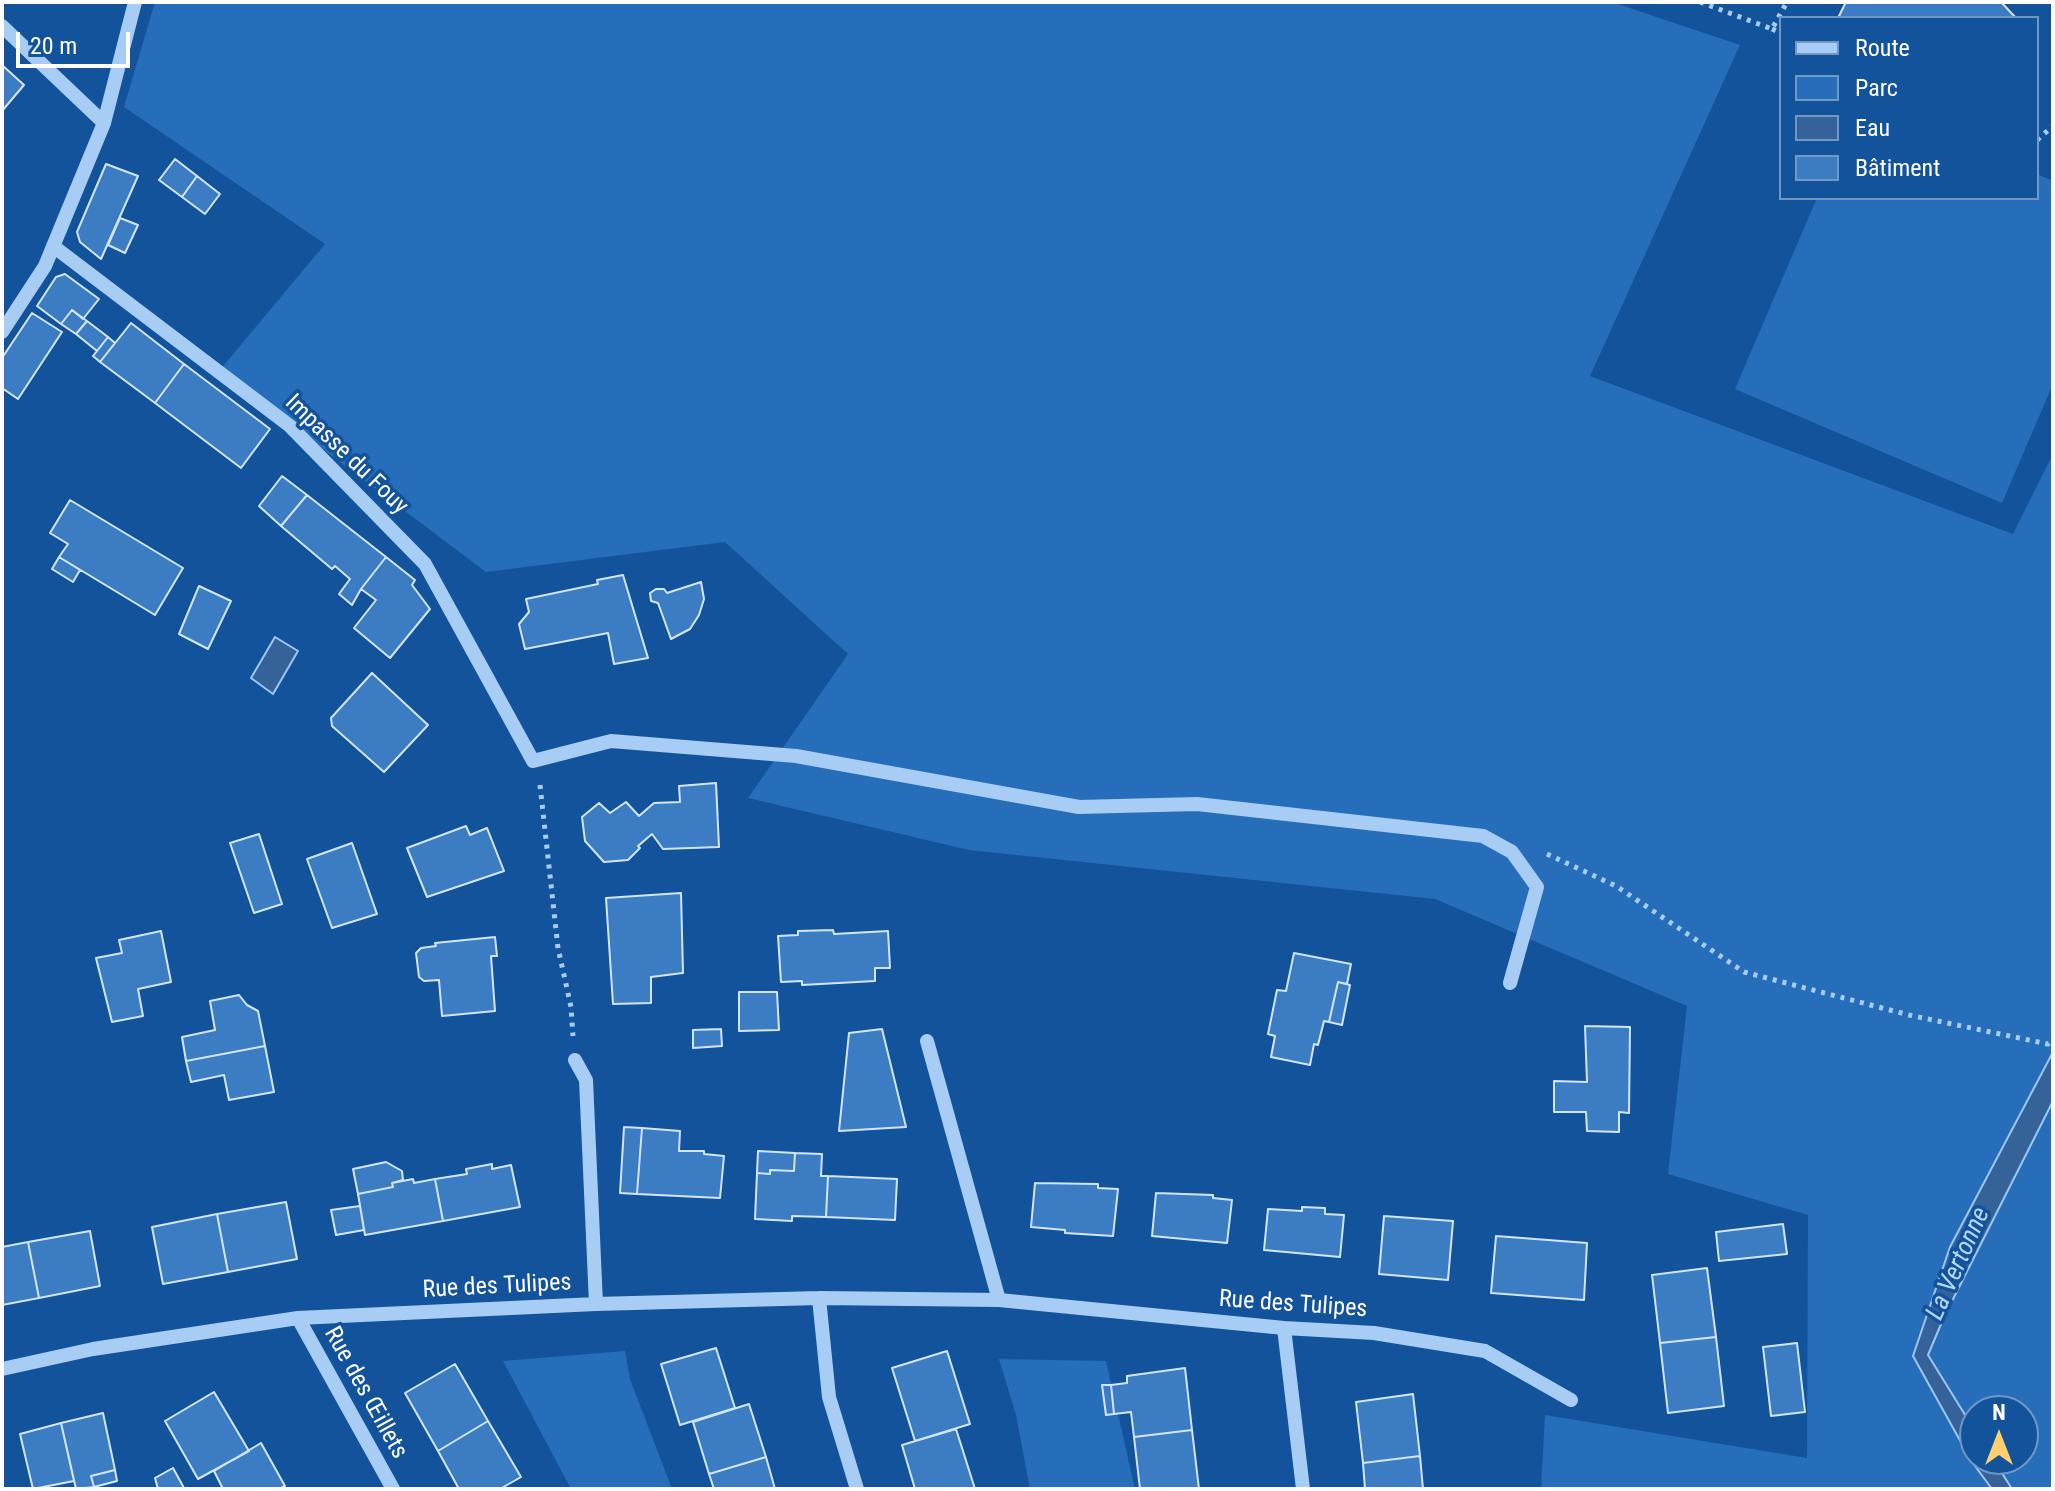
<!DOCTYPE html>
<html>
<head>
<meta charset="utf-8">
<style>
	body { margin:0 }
	#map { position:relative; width:2055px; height:1491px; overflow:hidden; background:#13539c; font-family:"Roboto Condensed",sans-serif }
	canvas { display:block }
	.frame { position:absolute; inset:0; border:4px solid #fff; pointer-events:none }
	.legend { position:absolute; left:1779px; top:16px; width:260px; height:184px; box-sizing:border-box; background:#13539c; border:2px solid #7198c4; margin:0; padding:10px 14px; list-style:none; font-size:24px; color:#fff }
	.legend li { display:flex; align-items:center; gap:16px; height:40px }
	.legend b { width:40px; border:2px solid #7198c4 }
	.north { position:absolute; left:1959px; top:1395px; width:80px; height:80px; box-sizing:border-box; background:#13539c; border:2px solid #7198c4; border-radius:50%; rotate:0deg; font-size:22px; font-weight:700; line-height:32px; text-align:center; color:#fff }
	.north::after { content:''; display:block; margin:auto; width:28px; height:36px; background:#ffd06b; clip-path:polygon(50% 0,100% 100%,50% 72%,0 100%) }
	.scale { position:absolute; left:16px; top:32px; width:114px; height:36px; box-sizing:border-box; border:4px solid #fff; border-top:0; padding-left:10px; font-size:24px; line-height:28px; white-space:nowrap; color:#fff; -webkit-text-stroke:6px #13539c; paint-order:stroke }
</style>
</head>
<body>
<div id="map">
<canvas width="2055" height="1491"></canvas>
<div class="frame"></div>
<ul class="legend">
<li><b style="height:10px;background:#a8cdf4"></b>Route</li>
<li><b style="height:22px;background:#266dba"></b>Parc</li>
<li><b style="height:22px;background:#356298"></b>Eau</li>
<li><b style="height:22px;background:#3c7cc3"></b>Bâtiment</li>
</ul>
<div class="north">N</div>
<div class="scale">20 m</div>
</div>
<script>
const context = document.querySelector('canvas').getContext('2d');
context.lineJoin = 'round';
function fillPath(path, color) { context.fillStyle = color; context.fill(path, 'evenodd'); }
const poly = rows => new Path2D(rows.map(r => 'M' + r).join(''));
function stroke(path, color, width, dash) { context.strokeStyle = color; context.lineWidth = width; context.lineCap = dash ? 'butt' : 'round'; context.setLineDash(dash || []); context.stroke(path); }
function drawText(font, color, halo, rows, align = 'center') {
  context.font = font + ' "Roboto Condensed",sans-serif'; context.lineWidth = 7; context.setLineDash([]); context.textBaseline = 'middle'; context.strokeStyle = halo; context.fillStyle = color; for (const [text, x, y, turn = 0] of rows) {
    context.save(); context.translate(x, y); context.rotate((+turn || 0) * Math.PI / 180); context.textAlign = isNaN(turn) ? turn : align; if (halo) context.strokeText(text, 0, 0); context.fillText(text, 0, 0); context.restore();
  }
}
const green = poly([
	[155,2,1612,2,1740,45,1590,376,2013,534,2053,454,2053,1052,1950,1247,1913,1355,1972,1462,1992,1489,1541,1489,1545,1415,1807,1458,1808,1215,1668,1174,1687,1006,1435,899,969,850,748,798,848,654,725,542,486,572,219,371,325,244,124,107],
	[2037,174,2053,181,2053,384,2002,503,1735,389,1817,198,2037,198],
	[2053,1101,2053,1489,2012,1489,1993,1459,2023,1459,2023,1411,1975,1411,1975,1431,1928,1355,1944,1317],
	[625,1351,630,1379,672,1489,571,1489,503,1361],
	[999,1359,1106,1361,1135,1489,1030,1489,1016,1415]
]);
const water = poly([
	[275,637,298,651,273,694,251,678,275,637],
	[2053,1052,2053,1101,1944,1317,1928,1355,1975,1431,1975,1459,1993,1459,2012,1489,1992,1489,1972,1462,1913,1356,1950,1247,2053,1052]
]);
const building = poly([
	[1846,2,2001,2,2016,18,1838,18,1846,2],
	[2,65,24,85,2,111,2,65],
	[175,159,197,176,182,197,159,180,175,159],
	[106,164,138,176,101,259,80,242,77,232,106,164],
	[197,176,220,194,205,214,182,197,197,176],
	[120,218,138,225,125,253,108,245,120,218],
	[65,274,99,299,83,319,72,310,61,324,37,306,56,277,65,274],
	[72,310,87,321,76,334,61,324,72,310],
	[32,313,62,332,18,399,2,388,2,358,32,313],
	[87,321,108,337,97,351,76,334,87,321],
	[131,323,184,364,155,403,100,362,131,323],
	[108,337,115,343,100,362,93,356,108,337],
	[184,364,270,429,241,468,155,403,184,364],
	[282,476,307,495,281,526,259,506,282,476],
	[307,495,386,557,361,589,352,605,339,594,350,579,335,566,332,569,281,526,307,495],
	[70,500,183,568,155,615,59,557,68,544,50,533,70,500],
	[59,557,80,570,73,582,52,569,59,557],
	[386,557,415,580,412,585,430,609,390,658,354,628,376,600,361,589,386,557],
	[623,575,648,658,614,664,608,633,525,649,519,624,529,612,526,599,598,584,597,580,623,575],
	[701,582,704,599,699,615,690,629,671,639,658,603,651,601,650,593,656,589,664,589,667,593,701,582],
	[199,586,231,601,208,649,179,634,199,586],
	[372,673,428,725,384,772,332,726,331,718,372,673],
	[716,783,719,847,663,849,652,834,638,846,640,848,628,860,604,862,585,841,582,817,599,803,610,813,626,802,639,816,654,803,680,802,679,786,716,783],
	[466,826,470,835,487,828,504,871,427,897,407,848,466,826],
	[259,834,282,904,254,913,230,843,259,834],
	[352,843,377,914,332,928,307,859,352,843],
	[681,893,683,973,651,977,651,1003,613,1004,606,898,681,893],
	[833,930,834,934,888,931,890,968,875,968,875,981,802,985,802,981,781,982,778,936,798,935,798,931,833,930],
	[161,931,171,982,138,989,143,1016,112,1022,96,958,122,953,119,940,161,931],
	[495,937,497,956,491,956,495,1011,442,1016,439,980,424,981,419,977,416,953,421,948,436,946,435,943,495,937],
	[1294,953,1351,964,1347,984,1338,982,1329,1022,1324,1021,1318,1045,1314,1044,1310,1065,1271,1057,1275,1036,1268,1034,1277,990,1286,991,1294,953],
	[1338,982,1350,985,1342,1025,1329,1022,1338,982],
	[739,992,777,992,779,1030,739,1031,739,992],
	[239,995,247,1005,258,1011,265,1046,186,1061,182,1037,215,1030,210,1001,239,995],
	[1585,1026,1630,1027,1629,1113,1619,1112,1619,1132,1587,1131,1586,1112,1554,1112,1554,1081,1587,1082,1585,1026],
	[721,1029,722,1046,693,1048,693,1030,721,1029],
	[882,1029,906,1127,839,1131,849,1033,882,1029],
	[265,1046,274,1092,229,1100,224,1075,191,1082,186,1061,265,1046],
	[624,1127,642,1128,637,1194,620,1193,624,1127],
	[642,1128,680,1131,679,1151,704,1151,704,1154,724,1156,720,1198,637,1194,642,1128],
	[758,1151,795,1153,794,1171,770,1170,770,1174,757,1173,758,1151],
	[795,1153,822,1154,821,1176,828,1176,826,1217,792,1216,792,1221,755,1219,757,1173,770,1174,770,1170,794,1171,795,1153],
	[386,1162,402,1171,403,1180,392,1183,393,1187,358,1194,353,1169,386,1162],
	[492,1164,492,1169,511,1165,520,1207,443,1221,435,1179,467,1174,466,1169,492,1164],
	[828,1176,897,1179,895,1220,826,1217,828,1176],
	[413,1179,414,1183,435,1179,443,1221,365,1235,358,1194,393,1187,392,1183,413,1179],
	[1035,1183,1098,1184,1098,1188,1118,1189,1113,1236,1065,1233,1065,1230,1031,1227,1035,1183],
	[1156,1193,1213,1195,1213,1198,1232,1200,1227,1243,1152,1236,1156,1193],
	[286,1202,297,1259,228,1272,217,1214,286,1202],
	[360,1206,364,1230,336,1235,331,1210,360,1206],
	[1302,1207,1325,1208,1325,1214,1344,1215,1340,1257,1264,1250,1268,1209,1302,1211,1302,1207],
	[217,1214,228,1272,163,1284,152,1227,217,1214],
	[1384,1216,1453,1221,1448,1280,1379,1274,1384,1216],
	[1783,1224,1787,1254,1719,1261,1716,1232,1783,1224],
	[90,1231,100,1286,39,1298,28,1242,90,1231],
	[1496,1236,1587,1243,1584,1300,1491,1293,1496,1236],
	[28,1242,39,1298,2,1305,2,1247,28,1242],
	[1707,1268,1716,1337,1660,1343,1652,1275,1707,1268],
	[1716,1337,1724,1406,1668,1413,1660,1343,1716,1337],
	[1797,1343,1805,1412,1771,1416,1763,1347,1797,1343],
	[716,1348,735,1408,680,1425,661,1364,716,1348],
	[947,1351,970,1424,915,1441,892,1368,947,1351],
	[455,1364,488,1421,438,1451,405,1393,455,1364],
	[1185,1368,1192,1430,1134,1437,1131,1412,1114,1414,1111,1385,1127,1383,1127,1376,1185,1368],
	[1102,1385,1111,1385,1114,1414,1106,1415,1102,1385],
	[214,1392,249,1451,198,1479,165,1421,214,1392],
	[1413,1394,1420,1456,1363,1463,1356,1402,1413,1394],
	[749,1404,766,1457,709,1474,693,1422,749,1404],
	[103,1413,115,1470,91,1476,94,1487,76,1489,61,1423,103,1413],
	[488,1421,521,1477,500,1489,459,1489,438,1451,488,1421],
	[61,1423,74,1481,33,1489,20,1434,61,1423],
	[956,1429,975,1489,915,1489,902,1445,956,1429],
	[1192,1430,1199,1489,1140,1489,1134,1437,1192,1430],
	[261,1443,285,1486,279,1489,223,1489,214,1471,261,1443],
	[1420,1456,1423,1489,1365,1489,1363,1463,1420,1456],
	[766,1457,775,1489,714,1489,709,1474,766,1457],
	[173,1468,184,1488,158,1489,155,1478,173,1468],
	[115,1470,117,1481,94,1487,91,1476,115,1470]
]);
const path = poly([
	[1700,2,1772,29,1787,2],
	[1772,29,1781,33],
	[2037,140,2053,126],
	[540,785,558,948,571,1007,573,1036],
	[1547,854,1616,886,1744,972,1909,1015,2048,1044,2053,1038]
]);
const minor = poly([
	[2,26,104,123],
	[53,246,290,426,425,564,533,761,611,741,796,756,1079,807,1197,804,1483,836,1512,852,1537,887,1510,983],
	[2,332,45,266,104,123,135,2],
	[927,1041,999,1300],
	[575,1060,586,1080,596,1304],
	[819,1298,829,1397,857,1489],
	[298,1318,393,1489],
	[1284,1328,1303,1489],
	[2,1369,93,1349,298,1318,596,1304,819,1298,999,1300,1284,1328,1374,1333,1485,1351,1571,1400]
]);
const streetNames = [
	["Impasse du Fouy",346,455,44],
	["Rue des Tulipes",497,1287,-3],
	["Rue des Tulipes",1293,1305,4],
	["Rue des Œillets",365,1393,61]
];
const waterNames = [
	["La Vertonne",1959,1264,-66]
];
fillPath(green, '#266dba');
fillPath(water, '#356298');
stroke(water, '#9bc8f7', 2);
fillPath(building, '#3c7cc3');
stroke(building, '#d1e6fd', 2);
stroke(path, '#a8cdf4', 5, [4, 6]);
stroke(minor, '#a8cdf4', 14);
drawText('24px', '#fff', '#13539c', streetNames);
drawText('italic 26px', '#b5d7fa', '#13539c', waterNames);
</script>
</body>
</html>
